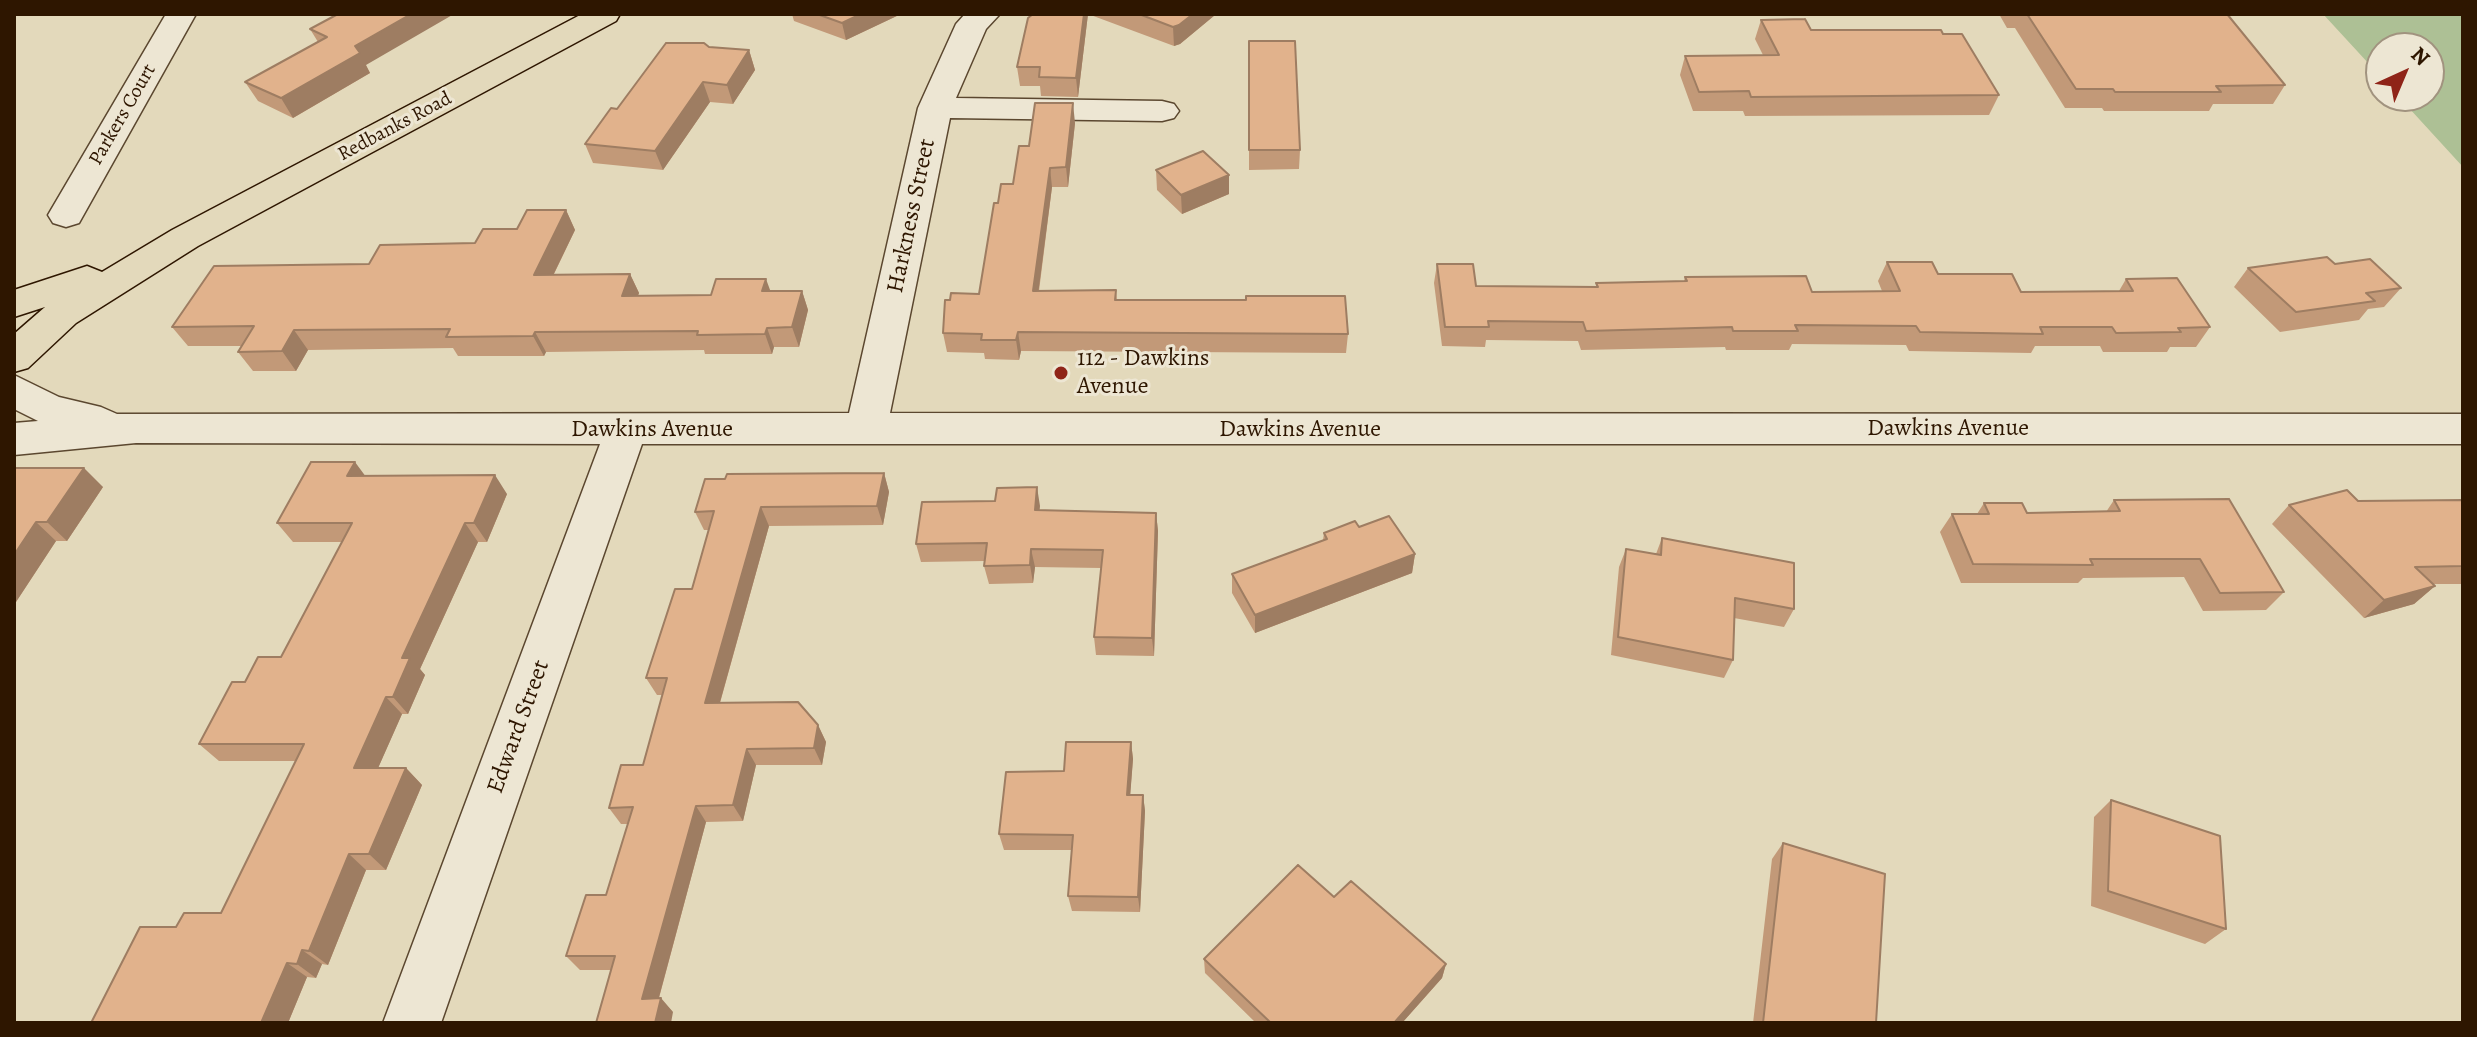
<!DOCTYPE html>
<html>
<head>
<meta charset="utf-8">
<style>
	body { margin:0 }
	#map { position:relative; width:2477px; height:1037px; overflow:hidden; background:#e3d9bb; font-family:Alegreya,serif }
	canvas { display:block }
	.frame { position:absolute; inset:0; border:16px solid #2e1600; pointer-events:none }
	.north { position:absolute; left:2365px; top:32px; width:80px; height:80px; box-sizing:border-box; background:#ede6d3; border:2px solid #a1937f; border-radius:50%; rotate:44deg; font-size:22px; font-weight:700; line-height:32px; text-align:center; color:#2e1600 }
	.north::after { content:''; display:block; margin:auto; width:28px; height:36px; background:#8f2418; clip-path:polygon(50% 0,100% 100%,50% 72%,0 100%) }
</style>
</head>
<body>
<div id="map">
<canvas width="2477" height="1037"></canvas>
<div class="frame"></div>
<div class="north">N</div>
</div>
<script>
const context = document.querySelector('canvas').getContext('2d');
context.lineJoin = 'round';
function fillPath(path, color) { context.fillStyle = color; context.fill(path, 'evenodd'); }
const poly = rows => new Path2D(rows.map(r => 'M' + r).join(''));
function stroke(path, color, width, dash) { context.strokeStyle = color; context.lineWidth = width; context.lineCap = dash ? 'butt' : 'round'; context.setLineDash(dash || []); context.stroke(path); }
function drawText(font, color, halo, rows, align = 'center') {
  context.font = font + ' Alegreya,serif'; context.lineWidth = 6; context.setLineDash([]); context.textBaseline = 'middle'; context.strokeStyle = halo; context.fillStyle = color; for (const [text, x, y, turn = 0] of rows) {
    context.save(); context.translate(x, y); context.rotate((+turn || 0) * Math.PI / 180); context.textAlign = isNaN(turn) ? turn : align; if (halo) context.strokeText(text, 0, 0); context.fillText(text, 0, 0); context.restore();
  }
}
const green = poly([
	[2323,14,2463,14,2463,167,2398,96,2429,96,2429,48,2381,48,2381,77]
]);
const minor = poly([
	[166,14,196,14,79,223,66,227,53,223,48,215,166,14],
	[965,14,1000,14,986,29,956,98,1162,101,1174,104,1179,111,1174,118,1162,121,950,118,890,413,2463,414,2463,444,642,444,441,1023,383,1023,600,444,136,443,14,455,14,423,38,421,14,409,14,375,59,397,101,407,117,414,849,413,918,108,956,24,965,14]
]);
const major = poly([
	[582,14,620,14,616,21,198,246,76,323,28,368,14,372,14,334,45,307,14,317,14,290,87,266,102,272,172,230,582,14]
]);
const wall = poly([
	[338,14,370,73,293,118,258,101,245,82,318,42,310,29],
	[792,14,901,14,846,40,794,21],
	[1088,14,1215,14,1215,15,1180,44,1174,46],
	[1088,14,1078,97,1041,96,1040,86,1020,86,1017,67],
	[1999,14,2227,14,2285,85,2273,104,2213,104,2209,111,2104,111,2102,108,2065,108,2015,28,2007,28],
	[1761,20,1811,30,1943,34,1999,95,1989,115,1745,116,1743,111,1693,111,1680,75,1685,56,1763,55,1755,39],
	[1249,41,1300,150,1299,169,1249,170],
	[709,47,749,50,755,70,733,104,710,102,663,170,593,163,585,144,617,109],
	[1075,123,1068,187,1052,187,1039,291,1116,290,1117,300,1348,334,1346,353,1021,351,1019,360,985,359,984,353,947,352,943,333,950,300,979,294,998,203,1013,184,1029,146],
	[1156,170,1229,175,1229,194,1182,214,1157,190],
	[566,210,575,230,554,274,630,274,639,293,638,295,711,295,771,291,802,291,808,310,799,347,774,347,772,354,705,354,704,350,546,352,544,356,458,356,453,348,308,350,296,371,253,371,238,352,242,346,188,346,172,327,369,264,475,243],
	[1887,262,2021,292,2119,291,2126,279,2210,327,2196,347,2170,347,2167,352,2103,352,2100,346,2035,346,2031,353,1909,351,1906,345,1792,344,1789,350,1726,350,1725,347,1581,350,1578,341,1486,340,1485,347,1442,346,1434,283,1437,264,1476,286,1596,287,1596,283,1684,281,1685,277,1812,292,1882,291,1878,281],
	[2335,264,2401,288,2384,307,2368,309,2359,320,2280,332,2234,287,2248,268],
	[14,468,103,487,67,541,56,541,14,605],
	[884,473,889,492,883,525,769,526,720,703,818,725,826,742,822,765,756,765,743,821,706,822,659,998,673,1012,611,970,580,970,566,956,606,895,628,824,621,824,609,808,643,765,663,695,657,695,646,678,692,589,709,530,704,530,695,512,725,479],
	[365,476,507,494,487,542,478,542,420,669,425,675,408,714,402,714,378,768,406,768,422,785,386,870,366,870,328,965,322,964,316,978,307,977,288,1023,91,1023,176,927,221,913,296,761,219,761,199,744,245,682,281,657,342,542,293,542,277,523],
	[1037,487,1039,510,1156,513,1158,531,1154,656,1096,655,1094,637,1101,568,1035,567,1033,583,989,584,984,566,985,561,921,562,916,544,995,501],
	[2114,500,2284,592,2266,610,2203,611,2184,577,2083,578,2078,583,1961,583,1940,532,1952,514,1977,514,1984,503,2027,513,2106,512],
	[2463,500,2463,584,2433,584,2435,586,2414,604,2364,618,2272,524,2289,505,2358,501],
	[1359,527,1415,554,1412,573,1255,633,1232,593,1232,574,1323,540,1324,533],
	[1662,538,1794,609,1784,627,1734,618,1733,660,1724,678,1611,655,1619,567,1626,549,1656,554],
	[1131,742,1133,759,1130,795,1143,795,1145,811,1140,912,1072,911,1068,896,1072,850,1004,850,999,834,1064,771],
	[2111,800,2226,929,2205,944,2091,906,2094,817],
	[1783,843,1876,1023,1753,1023,1772,859],
	[1334,897,1446,964,1442,978,1402,1023,1256,1023,1205,973,1204,959]
]);
const shadedWall = poly([
	[411,14,454,14,366,65,370,73,293,118,281,98,355,46],
	[861,14,901,14,846,40,842,23],
	[1084,14,1088,14,1078,97,1076,78],
	[1193,14,1215,15,1180,44,1174,46,1173,27],
	[749,50,755,70,733,104,727,85],
	[703,82,710,102,663,170,655,151],
	[1073,103,1075,123,1068,187,1066,167],
	[1050,168,1052,187,1036,310,1033,291],
	[1229,175,1229,194,1182,214,1181,195],
	[566,210,575,230,544,294,534,275],
	[630,274,639,293,631,315,622,296],
	[766,279,773,298,762,291],
	[802,291,808,310,799,347,792,327],
	[767,328,774,347,772,354,765,334],
	[294,330,308,350,296,371,282,351],
	[535,332,546,352,544,356,533,336],
	[1018,332,1021,351,1019,360,1016,340],
	[355,462,369,481,347,476],
	[84,468,103,487,67,541,47,522],
	[884,473,889,492,883,525,877,506],
	[495,475,507,494,487,542,474,523],
	[1037,487,1040,506,1038,529,1035,510],
	[761,507,769,526,715,720,705,703],
	[1156,513,1158,531,1154,656,1152,638],
	[36,522,56,541,14,605,14,555],
	[465,523,478,542,420,669,425,675,408,714,393,697,402,658],
	[1031,549,1035,567,1033,583,1030,565],
	[1415,554,1412,573,1255,633,1255,615],
	[2435,586,2414,604,2364,618,2384,600],
	[386,697,402,714,371,784,354,768],
	[818,725,826,742,822,765,814,748],
	[1131,742,1133,759,1129,811,1127,795],
	[747,749,756,765,743,821,733,805],
	[406,768,422,785,386,870,369,854],
	[1143,795,1145,811,1140,912,1138,897],
	[696,806,706,822,655,1012,642,999],
	[349,854,366,870,328,965,309,951],
	[302,950,322,964,316,978,297,964],
	[287,963,307,977,288,1023,261,1023],
	[1446,964,1442,978,1402,1023,1394,1023],
	[661,998,673,1012,671,1023,655,1023]
]);
const building = poly([
	[338,14,411,14,355,46,360,53,281,98,245,82,327,37,310,29,338,14],
	[817,14,861,14,842,23,817,14],
	[1033,14,1084,14,1076,78,1039,77,1040,67,1017,67,1028,18,1033,14],
	[1139,14,1193,14,1179,25,1173,27,1139,14],
	[2027,14,2227,14,2285,85,2216,86,2221,92,2115,92,2113,89,2076,89,2027,14],
	[1805,19,1811,30,1941,30,1943,34,1962,34,1999,95,1751,97,1749,91,1699,92,1685,56,1779,55,1761,20,1805,19],
	[1249,41,1295,41,1300,150,1249,150,1249,41],
	[666,43,704,43,709,47,749,50,727,85,703,82,655,151,585,144,611,108,617,109,666,43],
	[1035,103,1073,103,1066,167,1050,168,1033,291,1116,290,1115,300,1246,300,1246,296,1345,296,1348,334,1018,332,1016,340,981,340,982,334,943,333,945,300,950,300,951,293,979,294,994,203,998,203,1001,184,1013,184,1019,146,1029,146,1035,103],
	[1203,151,1229,175,1181,195,1156,170,1203,151],
	[527,210,566,210,534,275,630,274,622,296,711,295,716,279,766,279,762,291,802,291,792,327,767,328,765,334,697,335,698,331,535,332,533,336,446,337,450,329,294,330,282,351,238,352,254,326,172,327,214,266,369,264,380,245,475,243,483,229,517,229,527,210],
	[2327,257,2335,264,2370,259,2401,288,2366,293,2375,301,2296,312,2248,268,2327,257],
	[1887,262,1932,262,1938,274,2012,274,2021,292,2133,291,2126,279,2177,278,2210,327,2178,328,2181,332,2116,333,2112,327,2040,327,2043,334,1920,332,1916,326,1795,325,1798,331,1733,331,1732,327,1586,331,1583,322,1488,321,1489,327,1445,327,1437,264,1473,264,1476,286,1598,287,1596,283,1687,281,1685,277,1806,276,1812,292,1900,291,1887,262],
	[311,462,355,462,347,476,495,475,474,523,465,523,402,658,410,658,393,697,386,697,354,768,406,768,369,854,349,854,309,951,302,950,297,964,287,963,261,1023,91,1023,140,927,176,927,184,913,221,913,304,744,199,744,232,682,245,682,258,657,281,657,352,523,277,523,311,462],
	[14,468,84,468,47,522,36,522,14,555,14,468],
	[884,473,877,506,761,507,705,703,798,702,818,725,814,748,747,749,733,805,696,806,642,999,661,998,655,1023,596,1023,615,956,566,956,586,895,606,895,633,807,609,808,621,765,643,765,667,678,646,678,675,589,692,589,714,511,695,512,705,479,725,479,727,474,884,473],
	[1037,487,1035,510,1156,513,1152,638,1094,637,1103,550,1031,549,1030,565,984,566,987,543,916,544,922,502,995,501,997,488,1037,487],
	[2347,490,2358,501,2463,500,2463,566,2415,567,2435,586,2384,600,2289,505,2347,490],
	[2229,499,2284,592,2220,593,2200,559,2090,559,2093,565,1973,564,1952,514,1989,514,1984,503,2022,503,2027,513,2120,511,2114,500,2229,499],
	[1389,516,1415,554,1255,615,1232,574,1327,539,1324,533,1355,521,1359,527,1389,516],
	[1662,538,1794,563,1794,609,1735,598,1733,660,1618,637,1626,549,1661,555,1662,538],
	[1066,742,1131,742,1127,795,1143,795,1138,897,1068,896,1073,835,999,834,1006,772,1064,771,1066,742],
	[2111,800,2220,836,2226,929,2108,891,2111,800],
	[1783,843,1885,874,1876,1023,1763,1023,1783,843],
	[1298,865,1334,897,1351,881,1446,964,1394,1023,1271,1023,1204,959,1298,865]
]);
const markers = [
	[1061,373,8,"#8f2418"]
];
const farStreetnames = [
	["Parkers Court",123,115,-60],
	["Redbanks Road",395,127,-28]
];
const streetNames = [
	["Harkness Street",912,216,-78],
	["Dawkins Avenue",1948,429],
	["Dawkins Avenue",652,430],
	["Dawkins Avenue",1300,430],
	["Edward Street",519,727,-70]
];
const poiNames = [
	["112 - Dawkins",1077,359],
	["Avenue",1077,387]
];
fillPath(green, '#adc095');
stroke(minor, '#5b472f', 3);
stroke(major, '#2e1600', 3);
fillPath(minor, '#ede6d3');
fillPath(major, '#e3d9bb');
fillPath(wall, '#c29978');
fillPath(shadedWall, '#9e7d62');
fillPath(building, '#e1b28c');
stroke(building, '#9e7d62', 2);
for (const [x, y, r, color] of markers) { const dot = new Path2D(); dot.arc(x, y, r, 0, 2 * Math.PI); context.fillStyle = color; context.fill(dot); stroke(dot, '#ede6d3', 3); }
drawText('20px', '#2e1600', '#ede6d3', farStreetnames);
drawText('24px', '#2e1600', '#ede6d3', streetNames);
drawText('24px', '#2e1600', '#ede6d3', poiNames, 'left');
</script>
</body>
</html>
